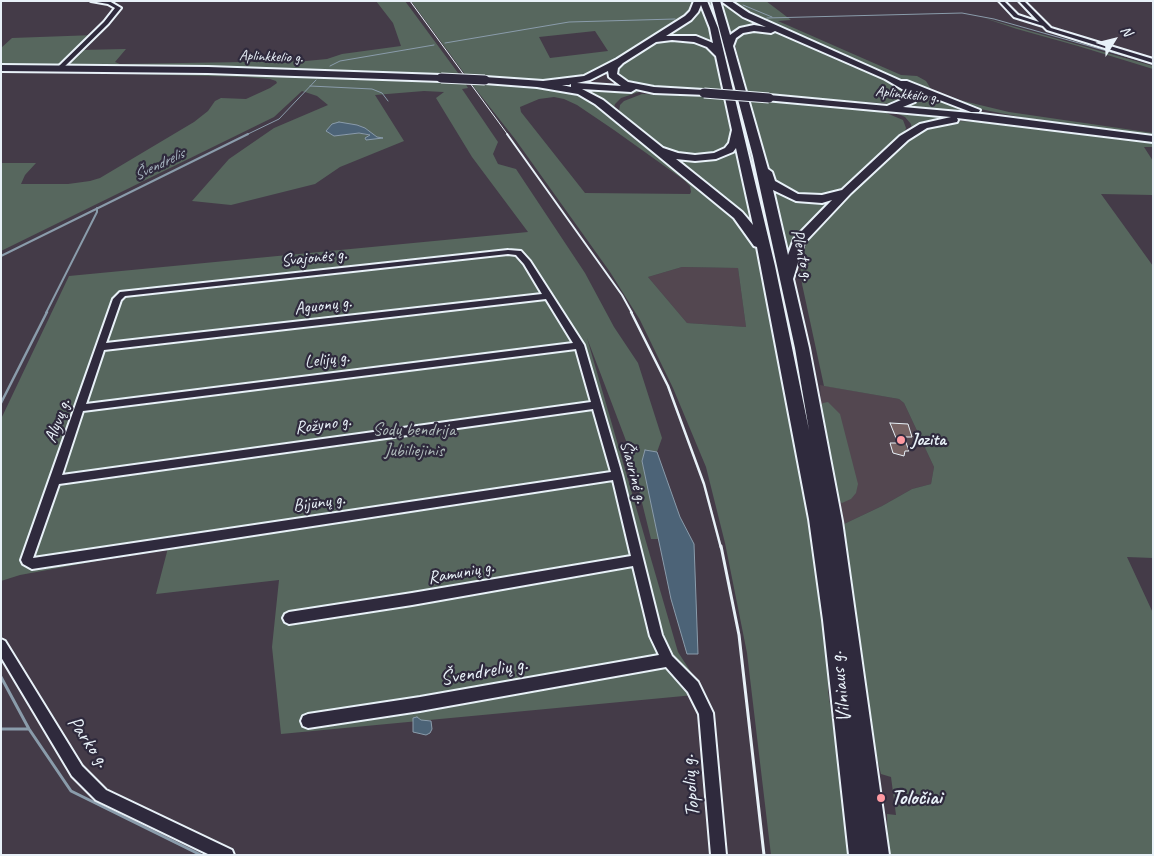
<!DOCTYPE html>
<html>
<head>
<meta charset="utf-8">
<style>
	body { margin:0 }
	#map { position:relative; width:1154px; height:856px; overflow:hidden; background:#443b48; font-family:Caveat,sans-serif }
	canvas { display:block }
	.frame { position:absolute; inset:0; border:2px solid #e8f1f8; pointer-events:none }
	.north { position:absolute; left:1089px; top:15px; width:50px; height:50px; -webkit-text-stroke:4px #2f2a3d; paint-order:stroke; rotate:54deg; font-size:14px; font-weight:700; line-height:20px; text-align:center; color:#e8f1f8 }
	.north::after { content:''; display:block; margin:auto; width:18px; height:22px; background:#e8f1f8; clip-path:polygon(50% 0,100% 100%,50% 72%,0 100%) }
</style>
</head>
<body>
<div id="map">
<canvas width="1154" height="856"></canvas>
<div class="frame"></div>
<div class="north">N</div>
</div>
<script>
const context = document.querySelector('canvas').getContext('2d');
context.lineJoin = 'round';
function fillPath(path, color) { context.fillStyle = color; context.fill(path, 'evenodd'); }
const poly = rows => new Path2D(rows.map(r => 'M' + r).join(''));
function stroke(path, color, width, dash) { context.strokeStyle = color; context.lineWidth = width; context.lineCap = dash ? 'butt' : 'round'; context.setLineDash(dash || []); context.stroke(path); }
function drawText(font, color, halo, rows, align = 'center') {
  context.font = font + ' Caveat,sans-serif'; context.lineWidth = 4.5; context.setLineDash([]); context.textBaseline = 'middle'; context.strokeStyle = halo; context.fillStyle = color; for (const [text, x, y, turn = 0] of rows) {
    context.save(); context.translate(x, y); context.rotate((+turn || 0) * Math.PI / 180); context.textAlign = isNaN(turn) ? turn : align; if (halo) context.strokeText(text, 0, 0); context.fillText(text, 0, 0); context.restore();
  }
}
const built = poly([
	[682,267,738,268,746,327,687,323,648,277],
	[820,385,899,399,904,403,934,467,931,484,912,489,882,506,844,524,821,405]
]);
const green = poly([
	[376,1,405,1,461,77,1,66,1,48,12,38,95,35,80,50,126,49,115,62,120,64,306,61,327,59,342,54,401,46,393,23],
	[411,1,696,1,686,17,592,74,565,81,467,77],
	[595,31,608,51,550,58,539,37],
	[705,1,713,1,773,239,804,385,824,504],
	[721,1,723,1,773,28,741,29,731,34],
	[728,1,766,1,791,20,778,21,901,75,917,76,926,81,931,89,955,99,1009,112,1153,133,1153,136,1040,121,970,107,892,77,753,17],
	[701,5,714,46,692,37,659,38],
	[984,18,1153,66,1153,69,1078,46,1017,29],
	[749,30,773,31,782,33,894,82,909,90,909,99,893,104,763,95,884,112,903,120,906,128,904,134,838,193,824,197,805,197,783,190,770,177,734,41,736,35],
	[682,38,713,49,715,55,732,137,729,147,713,155,688,156,666,150,641,132,619,111,620,105,624,101,642,94,708,96,708,92,643,86,625,82,615,75,616,67,652,44,660,40],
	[58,71,177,71,464,81,468,88,462,89,498,142,493,154,498,164,516,169,585,273,614,327,638,363,662,438,657,452,645,450,642,461,659,539,651,539,628,446,587,338,678,652,705,694,281,734,272,647,279,580,156,594,168,548,20,575,1,581,1,419,69,276,528,232,472,157,436,98,444,92,424,91,375,95,404,141,340,167,315,184,231,205,192,201,229,159,274,128,328,105,317,96,302,91,274,117,1,251,1,163,36,163,25,175,21,184,68,184,90,181,100,178,194,122,208,111,215,101,221,98,246,99,270,88,277,83,276,81,270,79,246,77,57,72],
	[332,124,357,125,365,128,377,137,382,138,365,138,371,136,359,133,334,136,327,131],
	[470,82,548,87,583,94,724,205,755,244,801,452,831,651,828,691,852,855,771,855,747,653,725,543,706,467,673,388,640,320,610,272,515,139],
	[554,97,564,99,577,105,614,130,684,180,690,186,691,192,690,194,585,193,521,112,520,107,539,99],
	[682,267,738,268,746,327,687,323,648,277],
	[575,87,642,91,621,98,615,104,613,111],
	[913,88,976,111,1000,117,898,107,907,105],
	[890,110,965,117,935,121,912,130,911,124,905,117],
	[956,121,993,122,1153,143,1153,147,1144,147,1153,161,1153,195,1101,194,1153,266,1153,558,1127,557,1153,613,1153,855,888,855,887,814,896,815,891,777,881,774,864,706,844,524,882,506,912,489,931,484,934,467,904,403,899,399,824,386,802,284,800,263,808,238,805,236,907,139,926,127],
	[736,146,755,230,671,156,693,160],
	[771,187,789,197,823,202,834,200,797,237,788,254],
	[828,402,840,414,858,484,856,493,851,499,842,503,839,501,821,405,823,403]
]);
const water = poly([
	[339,122,357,125,365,128,377,137,383,138,366,140,365,138,370,135,359,133,334,136,326,131,332,124,339,122],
	[645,450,657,452,680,517,694,544,698,654,687,654,671,599,642,461,645,450],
	[417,717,421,720,431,721,432,729,430,733,426,735,413,732,413,718,417,717]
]);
const streamFar3 = poly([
	[743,5,772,17],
	[767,18,962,13,994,19,1153,64],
	[445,43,569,22,675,19],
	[330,66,340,61,434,45],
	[310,86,372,89,382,93,388,101],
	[246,135,279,119,316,80]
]);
const streamFar2 = poly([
	[1,256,248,134],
	[46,313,97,212,97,208]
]);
const streamFar1 = poly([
	[1,403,47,312]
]);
const stream = poly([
	[1,677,29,729,71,791,201,855],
	[1,729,29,729]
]);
const building = poly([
	[890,423,908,424,912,437,904,437,909,451,905,451,904,456,893,453,890,443,898,443,890,423]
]);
const minor = poly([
	[91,1,109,1,121,8,108,24,62,69,58,69,58,67,104,22,115,8,108,4,91,1],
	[999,1,1004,1,1018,15,1039,22,1019,1,1024,1,1051,28,1153,59,1153,63,1047,30,1043,26,1014,17,999,1],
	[508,250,521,251,530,261,584,345,622,475,662,635,672,656,698,682,713,713,726,855,711,855,699,714,688,692,666,667,420,711,308,728,303,726,301,721,303,716,308,714,420,697,659,655,650,636,633,566,412,605,289,624,285,622,283,618,285,614,289,612,412,593,631,556,613,480,32,569,23,564,21,560,113,299,120,292,508,250],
	[508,254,516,255,524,264,542,294,106,343,121,300,125,296,508,254],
	[546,299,573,343,86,404,104,350,546,299],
	[576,349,591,402,62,475,83,411,576,349],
	[593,409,611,472,33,558,59,484,593,409],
	[1,639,5,641,82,766,106,790,232,850,234,855,210,855,96,800,72,776,1,657,1,639]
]);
const trunk = poly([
	[694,1,707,1,718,28,775,266,809,430,795,348,753,156,712,1,720,1,730,35,740,28,754,25,766,27,743,17,721,1,731,1,749,13,901,81,907,81,980,110,979,112,971,112,916,91,918,97,915,102,903,107,982,114,1153,136,1153,142,957,118,958,120,957,122,927,128,908,140,851,193,804,243,793,279,809,348,842,521,889,855,849,855,823,620,809,519,757,247,754,246,734,218,595,104,578,94,537,87,485,83,480,80,485,77,543,81,584,76,617,59,685,16,690,11,694,1],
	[701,5,710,28,713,43,696,36,666,36,691,20,698,12,701,5],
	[754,31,771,33,775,31,885,79,907,92,908,97,887,106,769,95,764,98,765,100,951,117,920,124,900,136,842,190,822,195,798,194,775,181,772,172,768,169,733,46,736,38,743,33,754,31],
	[672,40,694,42,707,47,716,56,732,130,729,143,725,148,714,153,695,155,678,153,663,148,603,100,582,89,631,92,636,89,654,93,707,95,709,93,704,90,654,87,628,82,617,74,618,68,623,63,656,42,672,40],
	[608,71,609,77,621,86,577,83,590,80,608,71],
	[571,84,571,87,562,85,569,85,571,84],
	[736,148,753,225,742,212,676,159,695,161,716,159,733,152,736,148],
	[773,190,796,201,822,203,832,200,794,239,788,255,773,190],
	[1,65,208,67,441,75,446,78,441,81,208,73,1,71,1,65]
]);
const railFar3 = poly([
	[410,1,508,135]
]);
const railFar2 = poly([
	[507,134,622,295,632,313]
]);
const railFar1 = poly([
	[631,312,668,386,704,484,721,548]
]);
const rail = poly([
	[721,546,739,635,764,855]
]);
const trunkBridge = poly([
	[441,78,485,80],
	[704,93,769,98]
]);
const markers = [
	[901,440,5,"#ff9aa2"],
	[881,798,5,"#ff9aa2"]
];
const farStreetnames = [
	["Aplinkkelio g.",271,57,2],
	["Aplinkkelio g.",907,95,6]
];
const farWaternames = [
	["Švendrelis",159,165,-26]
];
const streetNames = [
	["Plento g.",802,255,77],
	["Svajonės g.",314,258,-6],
	["Aguonų g.",323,306,-7],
	["Lelijų g.",327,360,-7],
	["Alyvų g.",58,421,-70],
	["Rožyno g.",323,425,-8],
	["Šiaurinė g.",633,472,75],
	["Bijūnų g.",319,503,-8],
	["Ramunių g.",461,573,-10]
];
const parkNames = [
	["Sodų bendrija",414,430],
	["Jubiliejinis",414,451]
];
const poiNames = [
	["Jozita",911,440]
];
const nearStreetnames = [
	["Švendrelių g.",484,672,-10],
	["Vilniaus g.",841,687,-97],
	["Parko g.",88,742,55],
	["Topolių g.",691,786,-95]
];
const nearPoinames = [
	["Toločiai",891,798]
];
fillPath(built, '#534750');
fillPath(green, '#57675e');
fillPath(water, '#4c6377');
stroke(water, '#8a9cab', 1);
stroke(streamFar3, '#8a9cab', 1);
stroke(streamFar2, '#8a9cab', 2);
stroke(streamFar1, '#8a9cab', 2.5);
stroke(stream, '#8a9cab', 3);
fillPath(building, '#766263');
stroke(building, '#e8f1f8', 1);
stroke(minor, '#e8f1f8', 4);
stroke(trunk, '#e8f1f8', 4);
fillPath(minor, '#2f2a3d');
fillPath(trunk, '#2f2a3d');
stroke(railFar3, '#e8f1f8', 1);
stroke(railFar2, '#e8f1f8', 2);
stroke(railFar1, '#e8f1f8', 2.5);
stroke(rail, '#e8f1f8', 3);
stroke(trunkBridge, '#e8f1f8', 11, []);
stroke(trunkBridge, '#2f2a3d', 9);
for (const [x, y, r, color] of markers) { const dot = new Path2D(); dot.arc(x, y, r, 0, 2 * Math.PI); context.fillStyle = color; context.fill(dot); stroke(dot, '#2f2a3d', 2); }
drawText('15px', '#e8f1f8', '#2f2a3d', farStreetnames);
drawText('italic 16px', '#aab8c4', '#2f2a3d', farWaternames);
drawText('18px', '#e8f1f8', '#2f2a3d', streetNames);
drawText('18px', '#aebaba', '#2f2a3d', parkNames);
drawText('bold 18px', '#e8f1f8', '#2f2a3d', poiNames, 'left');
drawText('21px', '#e8f1f8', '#2f2a3d', nearStreetnames);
drawText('bold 21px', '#e8f1f8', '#2f2a3d', nearPoinames, 'left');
</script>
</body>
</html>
